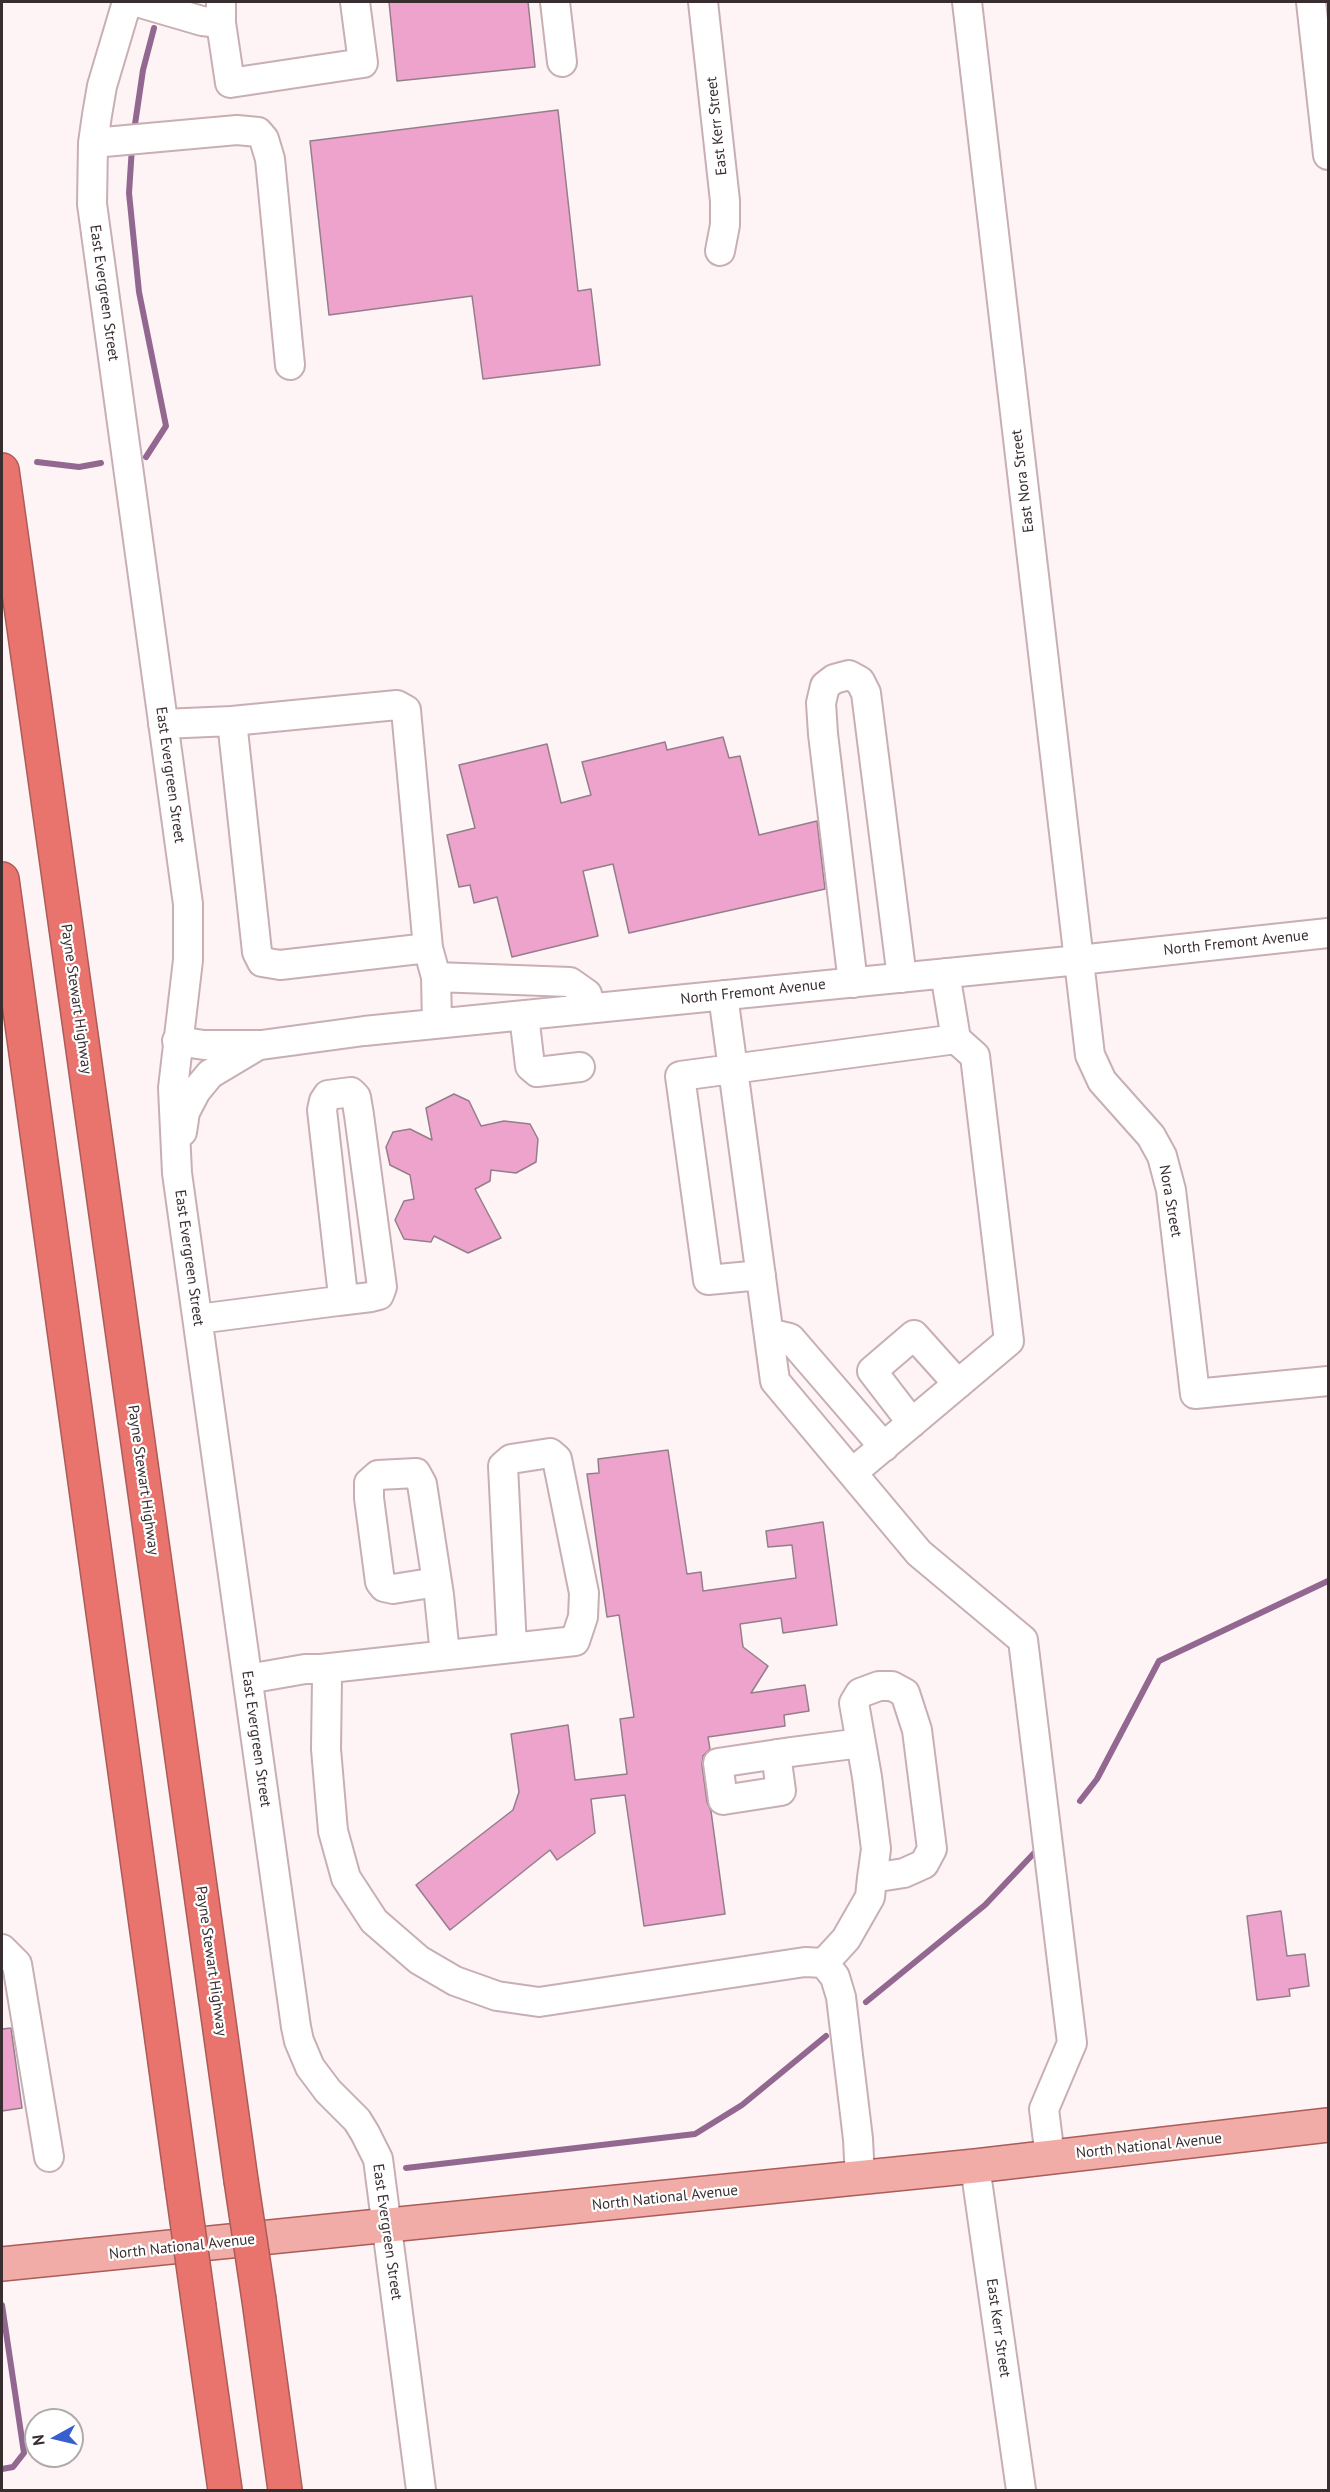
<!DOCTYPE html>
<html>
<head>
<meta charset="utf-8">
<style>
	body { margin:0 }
	#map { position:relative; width:1330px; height:2492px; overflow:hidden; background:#fef3f5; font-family:"PT Sans",sans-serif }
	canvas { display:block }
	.frame { position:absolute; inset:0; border:3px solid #382e30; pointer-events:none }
	.north { position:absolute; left:24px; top:2408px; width:60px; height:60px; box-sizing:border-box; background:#fff; border:2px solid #afabac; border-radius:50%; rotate:262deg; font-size:16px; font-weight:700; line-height:24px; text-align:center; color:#382e30 }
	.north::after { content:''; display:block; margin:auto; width:21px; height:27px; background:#385fcf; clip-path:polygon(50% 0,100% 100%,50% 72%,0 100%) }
</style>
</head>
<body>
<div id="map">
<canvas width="1330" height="2492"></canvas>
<div class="frame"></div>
<div class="north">N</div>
</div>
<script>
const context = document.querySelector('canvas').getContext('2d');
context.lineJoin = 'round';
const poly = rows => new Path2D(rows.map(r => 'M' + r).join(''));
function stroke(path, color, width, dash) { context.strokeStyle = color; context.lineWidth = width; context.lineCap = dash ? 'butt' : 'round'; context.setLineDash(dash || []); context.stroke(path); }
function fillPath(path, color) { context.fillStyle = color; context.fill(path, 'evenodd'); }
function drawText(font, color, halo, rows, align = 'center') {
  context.font = font + ' "PT Sans",sans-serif'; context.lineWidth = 4.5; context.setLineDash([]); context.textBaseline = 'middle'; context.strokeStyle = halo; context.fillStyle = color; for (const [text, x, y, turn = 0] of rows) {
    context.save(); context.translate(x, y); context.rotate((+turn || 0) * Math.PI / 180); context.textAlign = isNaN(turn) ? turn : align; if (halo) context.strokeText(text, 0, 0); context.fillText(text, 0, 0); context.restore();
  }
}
const stream = poly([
	[134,131,143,70,154,28],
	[132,147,129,193,139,292,166,426,146,457],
	[37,462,79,467,101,463],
	[1080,1801,1097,1779,1159,1661,1328,1581],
	[866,2002,985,1905,1037,1850],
	[406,2168,695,2134,742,2105,826,2036],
	[2,2305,24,2453,13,2467,2,2469]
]);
const building = poly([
	[389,2,528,2,535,67,397,81,389,2],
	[558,110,578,291,591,289,600,365,483,379,472,296,329,315,310,141,558,110],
	[723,737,729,758,740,756,759,835,817,821,825,889,629,933,613,864,583,871,598,936,512,957,497,897,474,903,470,885,459,887,447,835,475,828,459,765,547,744,561,803,591,795,582,762,665,742,667,750,723,737],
	[454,1094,469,1101,481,1126,504,1121,530,1124,538,1139,536,1162,516,1173,491,1170,490,1181,475,1189,501,1238,468,1253,434,1236,431,1242,404,1239,395,1220,404,1201,414,1199,410,1175,390,1165,386,1147,393,1132,410,1129,432,1140,426,1108,454,1094],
	[668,1450,687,1574,701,1572,703,1591,796,1578,792,1545,768,1547,766,1531,823,1522,837,1625,783,1633,781,1618,740,1624,743,1647,768,1666,751,1693,805,1685,809,1711,784,1715,785,1726,708,1737,710,1749,703,1756,702,1765,707,1802,711,1811,725,1914,644,1926,625,1795,591,1799,595,1833,557,1860,550,1850,450,1930,416,1885,513,1810,519,1792,511,1734,568,1725,575,1780,627,1774,620,1719,634,1717,619,1615,607,1617,587,1474,599,1473,598,1459,668,1450],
	[1281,1911,1287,1956,1305,1954,1309,1986,1289,1989,1290,1996,1257,2000,1247,1916,1281,1911],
	[11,2028,22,2108,2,2111,2,2029,11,2028]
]);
const minor = poly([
	[127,2,102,86,97,115,93,143,92,204,188,904,188,960,173,1088,177,1173,296,2027,299,2041,310,2067,328,2091,357,2120,365,2133,378,2159,421,2490],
	[137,2,202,21,221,23],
	[221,2,221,23,230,83,363,63,355,2],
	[555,2,562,62],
	[703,2,725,201,725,225,720,251],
	[967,2,1090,1055,1102,1081,1151,1136,1162,1156,1171,1190,1195,1394,1328,1381],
	[1311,2,1328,155],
	[93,143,237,130,258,132,264,139,270,159,290,365],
	[232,721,397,705,406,710,428,948],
	[163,724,232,721,257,952,262,962,280,965,428,948,436,977,437,1023],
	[436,977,570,982,587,994,591,1008],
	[853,983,823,734,821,703,825,686,834,679,849,675,860,681,866,693,902,978],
	[723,995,775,1381,919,1553,1023,1640,1072,2043,1044,2109,1050,2157],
	[524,1015,530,1066,537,1072,580,1067],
	[177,1041,204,1045,261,1045,364,1031,1079,960,1328,933],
	[182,1132,185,1112,196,1091,210,1074,257,1046],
	[761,1275,708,1280,680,1076,956,1039],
	[198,1319,338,1301,343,1296,322,1110,324,1101,328,1095,351,1092,356,1097,359,1115,382,1287,379,1295,371,1297,338,1301],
	[769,1333,790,1338,884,1447],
	[912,1423,872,1371,914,1335,958,1384],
	[852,1473,1009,1341,975,1056,956,1039,945,973],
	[437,1582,393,1589,384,1587,380,1582,369,1498,369,1483,378,1475,416,1473,422,1484,439,1595,445,1655],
	[321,1669,575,1641,583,1617,584,1593,557,1459,550,1453,511,1459,503,1466,512,1648],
	[248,1679,305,1669,321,1669,327,1679,326,1749,333,1831,346,1878,374,1921,419,1960,455,1981,497,1996,539,2002,805,1962,824,1963,835,1977,841,1997,858,2139,860,2178],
	[776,1754,781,1791,723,1800,718,1763,791,1752,861,1743],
	[2,1949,17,1964,49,2157],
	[824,1963,846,1939,870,1897,872,1878,876,1849,867,1777,854,1703,860,1693,879,1686,892,1686,905,1693,917,1730,932,1849,924,1864,904,1873,872,1878],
	[975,2166,1021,2490]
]);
const major = poly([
	[2,2264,975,2166,1328,2125]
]);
const highway = poly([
	[2,470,241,2180],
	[2,879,182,2185],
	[259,2300,285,2490],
	[199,2307,225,2490]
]);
const highwayBridge = poly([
	[241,2180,259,2300],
	[182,2185,199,2307]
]);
const streetNames = [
	["East Kerr Street",717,126,-96],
	["East Evergreen Street",104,293,82],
	["East Nora Street",1023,481,-97],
	["East Evergreen Street",170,775,82],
	["North Fremont Avenue",1236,943,-6],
	["North Fremont Avenue",753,992,-6],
	["Payne Stewart Highway",76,999,82],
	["Nora Street",1170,1201,80],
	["East Evergreen Street",189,1258,82],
	["Payne Stewart Highway",143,1480,82],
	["East Evergreen Street",256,1739,82],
	["Payne Stewart Highway",211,1961,82],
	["North National Avenue",1149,2146,-6],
	["North National Avenue",665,2198,-6],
	["East Evergreen Street",387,2232,82],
	["North National Avenue",182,2247,-6],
	["East Kerr Street",998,2328,82]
];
stroke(stream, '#926891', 6);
fillPath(building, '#eea3cd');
stroke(building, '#937e89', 1.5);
stroke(minor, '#c8afb4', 32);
stroke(major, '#ab5c58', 36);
stroke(highway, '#ab5c58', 36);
stroke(minor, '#fff', 28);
stroke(major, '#f2aca8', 33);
stroke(highway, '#e9746e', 33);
stroke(highwayBridge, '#ab5c58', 36, []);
stroke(highwayBridge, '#e9746e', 33);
drawText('15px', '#382e30', '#fff', streetNames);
</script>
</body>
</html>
